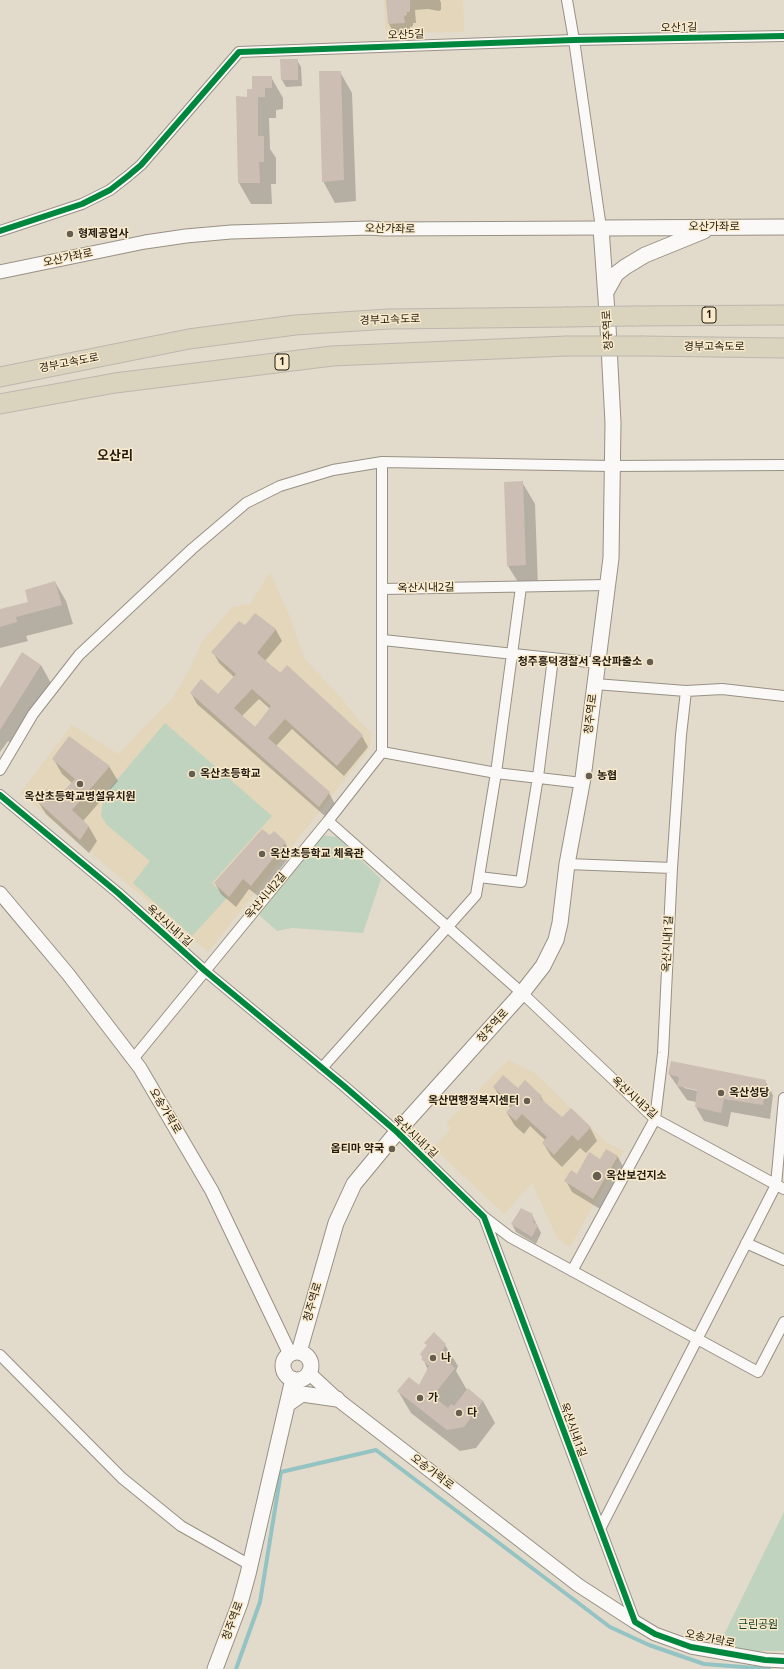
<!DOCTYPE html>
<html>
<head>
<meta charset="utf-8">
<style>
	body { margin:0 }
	canvas { display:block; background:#e2daca }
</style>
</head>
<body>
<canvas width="784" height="1669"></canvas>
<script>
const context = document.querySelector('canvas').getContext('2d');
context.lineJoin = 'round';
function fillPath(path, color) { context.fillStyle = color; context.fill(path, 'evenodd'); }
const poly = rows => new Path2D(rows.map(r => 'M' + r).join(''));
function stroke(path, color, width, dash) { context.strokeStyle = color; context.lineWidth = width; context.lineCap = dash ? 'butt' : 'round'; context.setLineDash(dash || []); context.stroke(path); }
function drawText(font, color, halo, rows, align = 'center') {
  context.font = font + ' "Open Sans","Noto Sans KR",sans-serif'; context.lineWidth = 3; context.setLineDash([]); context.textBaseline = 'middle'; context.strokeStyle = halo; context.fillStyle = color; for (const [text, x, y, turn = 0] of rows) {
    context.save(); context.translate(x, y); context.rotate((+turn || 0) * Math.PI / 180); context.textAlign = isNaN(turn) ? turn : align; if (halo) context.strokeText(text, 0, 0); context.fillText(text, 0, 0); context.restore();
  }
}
const built = poly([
	[384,0,463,0,464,32,389,33,385,28],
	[270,572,290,617,304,658,342,699,356,717,371,732,370,748,208,952,20,793,72,725,118,754,171,700,191,668,201,643,232,607,250,604],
	[508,1060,535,1073,607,1143,624,1151,570,1247,557,1238,532,1183,504,1214,434,1148,451,1128,446,1123]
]);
const green = poly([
	[165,723,272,816,212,883,227,898,192,936,133,883,150,861,107,825,101,816,103,799,110,788],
	[322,835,337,837,381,879,363,933,292,928,277,931,259,915],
	[784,1512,784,1651,716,1651]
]);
const shadow = poly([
	[387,0,440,0,441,3,441,10,439,11,428,9,415,10,416,23,413,23,413,26,410,27,410,34,395,35,389,24],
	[297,60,301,67,302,86,286,87,282,80],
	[340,72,352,93,356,201,335,203,323,181],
	[271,77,283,98,283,109,276,110,276,118,269,118,270,149,276,158,276,184,271,184,272,204,251,204,239,183,237,98,248,98,253,90],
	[522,482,535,504,538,587,521,587,508,566],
	[55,582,66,601,73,624,26,636,28,641,0,648,0,610,30,602],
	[256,615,276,630,282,641,265,661,362,736,368,747,344,776,292,729,276,746,329,793,335,804,326,817,197,704,191,693,218,696,234,677,219,663,213,652,245,626],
	[259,699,270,709,256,728,242,716],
	[41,665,53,687,15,747,8,741,0,752,0,690],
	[54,760,109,766,118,781,83,821,89,827,97,841,89,853,46,814,37,800,57,799,72,783,62,774],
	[270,836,285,843,292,854,258,896,249,889,236,907,221,894,215,883],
	[669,1074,765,1081,773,1095,770,1119,731,1112,728,1127,704,1121,696,1107,696,1102,687,1100],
	[684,1086,702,1090,702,1092,684,1088],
	[494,1087,518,1090,541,1097,545,1103,562,1119,590,1127,597,1141,586,1153,580,1148,562,1167,551,1156,543,1143,546,1141,530,1126,524,1134,515,1126,507,1113,511,1108,502,1100],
	[606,1150,618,1157,624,1168,600,1209,572,1192,566,1181,600,1160],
	[532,1215,541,1233,536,1244,516,1232,512,1224],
	[426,1343,445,1345,458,1366,456,1371,467,1390,483,1401,495,1423,476,1448,460,1451,411,1413,398,1391,419,1386,428,1370,421,1354,428,1346]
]);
const stream = poly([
	[236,1669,260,1602,281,1472,376,1450,610,1627,649,1645,704,1664,769,1669]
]);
const building = poly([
	[386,0,410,0,410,12,407,12,407,15,404,16,405,23,388,24],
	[280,59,298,59,298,80,281,80],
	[319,71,341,71,344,180,322,182],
	[252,76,272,76,272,88,265,88,265,97,258,97,258,136,264,136,264,162,259,162,260,183,238,183,236,96,247,97,247,89,252,89],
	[523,481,526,565,507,566,504,482],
	[55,581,62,605,16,617,17,622,0,627,0,609,28,602,25,590],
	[255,613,276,629,257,653,280,673,287,665,363,735,337,766,285,719,268,738,330,792,319,807,190,693,201,679,218,694,236,674,211,652,239,621,245,625],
	[252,689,271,706,255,727,234,708],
	[22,652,41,665,0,730,0,688],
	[69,736,110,766,72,810,89,826,80,840,36,800,47,789,57,798,75,779,52,759],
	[262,829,270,835,274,831,286,842,251,886,243,879,229,897,214,883],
	[671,1061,766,1080,763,1105,724,1099,721,1113,695,1107,697,1090,677,1086,679,1077,668,1074],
	[503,1075,518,1088,525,1080,542,1096,540,1098,562,1117,571,1108,591,1127,578,1141,572,1135,554,1155,542,1143,547,1137,522,1114,516,1121,506,1112,513,1105,493,1087],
	[606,1149,618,1156,593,1199,564,1181,571,1170,577,1174,589,1152,600,1159],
	[521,1208,533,1214,532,1217,534,1218,533,1222,538,1225,532,1237,511,1224],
	[434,1332,446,1344,440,1355,455,1368,433,1396,448,1408,451,1404,454,1406,468,1388,483,1401,464,1427,447,1430,397,1391,409,1377,419,1385,429,1366,421,1359,423,1357,420,1354,427,1345,424,1343]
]);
const minor = poly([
	[567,0,574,40,601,228],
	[0,231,82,204,110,190,128,176,141,165,239,52,574,40,784,36],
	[382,589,382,462,612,466,784,465],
	[383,640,598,663],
	[595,684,686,691,722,689,784,696],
	[382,752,496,773,582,783],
	[0,770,33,714,79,655,192,549,246,503,280,486,333,470,382,462],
	[0,795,118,893,204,970,344,1086,397,1132,484,1217,635,1622],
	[328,821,522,993,655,1119,784,1189],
	[567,864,672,868,663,1053,655,1119,572,1271],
	[672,868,681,735,686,691],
	[479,877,521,882,538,777,553,658],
	[133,1059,328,821,382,752,382,589,607,585],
	[322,1068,476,895,496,773,521,587],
	[484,1217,510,1237,758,1372,784,1322],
	[746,1243,784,1260],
	[0,1355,122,1478,181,1526,250,1565],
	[600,1529,776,1185,784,1098]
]);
const tertiary = poly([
	[0,272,145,242,186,236,231,232,370,228,383,229,601,228],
	[0,893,68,974,140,1068,212,1191,290,1354],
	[309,1373,337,1399,578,1585,635,1622,655,1634,691,1647,765,1660,784,1661]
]);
const secondary = poly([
	[606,292,616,274,625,267,645,255,704,231],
	[299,1352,336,1223,354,1184,397,1132,522,993,543,966,556,940,560,923,567,864,583,778,611,558,613,423,608,327,601,228,784,227],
	'283 1366a14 14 0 1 1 28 0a14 14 0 1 1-28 0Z',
	[289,1403,302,1394,337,1399],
	[215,1669,240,1603,248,1574,293,1379]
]);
const motorway = poly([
	[634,316,784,315],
	[643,346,784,348],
	[0,377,189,339,295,325,389,319,566,317],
	[0,404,115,383,332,356,567,346]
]);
const motorwayBridge = poly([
	[566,317,634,316],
	[567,346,643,346]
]);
const cycleway = poly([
	[0,231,82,204,110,190,128,176,141,165,239,52,574,40,784,36],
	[0,795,118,893,204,970,344,1086,397,1132,484,1217,635,1622,655,1634,691,1647,765,1660,784,1661]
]);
const markers = [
	[70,234,4,"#655e51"],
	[650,662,4,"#655e51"],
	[192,774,4,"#655e51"],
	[589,776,4,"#655e51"],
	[80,784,4,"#655e51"],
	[262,854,4,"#655e51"],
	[721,1093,4,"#655e51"],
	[527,1101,4,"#655e51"],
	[392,1149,4,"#655e51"],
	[597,1176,5,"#655e51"],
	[433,1358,4,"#655e51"],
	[420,1398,4,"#655e51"],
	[459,1413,4,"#655e51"]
];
const shields = [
	[709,315,14],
	[282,362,14]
];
const shieldNames = [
	["1",709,315],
	["1",282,362]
];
const streetNames = [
	["오산1길",679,28,-1],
	["오산5길",406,35,-2],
	["오산가좌로",714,227],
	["오산가좌로",390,229,1],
	["오산가좌로",68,258,-12],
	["경부고속도로",390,320,-2],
	["청주역로",608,330,-94],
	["경부고속도로",714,347],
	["경부고속도로",69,363,-11],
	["옥산시내2길",426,588,-1],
	["청주역로",591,714,-83],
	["옥산시내2길",266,896,-50],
	["옥산시내1길",169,926,42],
	["옥산시내1길",668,944,-87],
	["청주역로",493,1026,-48],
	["옥산시내3길",634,1098,42],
	["오송가락로",165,1111,59],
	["옥산시내1길",415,1137,43],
	["청주역로",313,1302,-74],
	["옥산시내1길",573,1430,70],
	["오송가락로",432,1472,37],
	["청주역로",233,1621,-70],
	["오송가락로",710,1639,12]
];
const poiNames = [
	["형제공업사",78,234],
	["청주흥덕경찰서 옥산파출소",642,662,"right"],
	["옥산초등학교",200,774],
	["농협",597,776],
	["옥산초등학교병설유치원",80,797,"center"],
	["옥산초등학교 체육관",270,854],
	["옥산성당",729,1093],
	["옥산면행정복지센터",519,1101,"right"],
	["옵티마 약국",384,1149,"right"],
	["옥산보건지소",606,1176],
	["나",441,1358],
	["가",428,1398],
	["다",467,1413]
];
const parkNames = [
	["근린공원",758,1625]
];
const quarterNames = [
	["오산리",115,456]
];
fillPath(built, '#e3d6ba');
fillPath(green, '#c0d3be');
fillPath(shadow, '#0003');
stroke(stream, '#94c3c3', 4);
fillPath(building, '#cdbeb3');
stroke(minor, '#979185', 12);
stroke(tertiary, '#979185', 15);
stroke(secondary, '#979185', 17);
stroke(motorway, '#bcb7af', 21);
stroke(minor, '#fbf9f7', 10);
stroke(tertiary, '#fbf9f7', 13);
stroke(secondary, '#fbf9f7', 15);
stroke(motorway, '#dad3be', 19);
stroke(motorwayBridge, '#bcb7af', 21, []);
stroke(motorwayBridge, '#dad3be', 19);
stroke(cycleway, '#00873e', 6);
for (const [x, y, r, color] of markers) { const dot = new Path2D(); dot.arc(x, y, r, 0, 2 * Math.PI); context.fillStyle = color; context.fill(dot); stroke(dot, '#f9eacc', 1.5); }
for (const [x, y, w] of shields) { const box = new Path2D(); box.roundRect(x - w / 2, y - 8, w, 16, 3); context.fillStyle = '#f9eacc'; context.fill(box); stroke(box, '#211b10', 1); }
drawText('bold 10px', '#211b10', null, shieldNames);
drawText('11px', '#211b10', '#f9eacc', streetNames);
drawText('bold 11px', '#211b10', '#f9eacc', poiNames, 'left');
drawText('11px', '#15402a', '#f9eacc', parkNames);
drawText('bold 13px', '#211b10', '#f9eacc', quarterNames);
</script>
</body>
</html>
